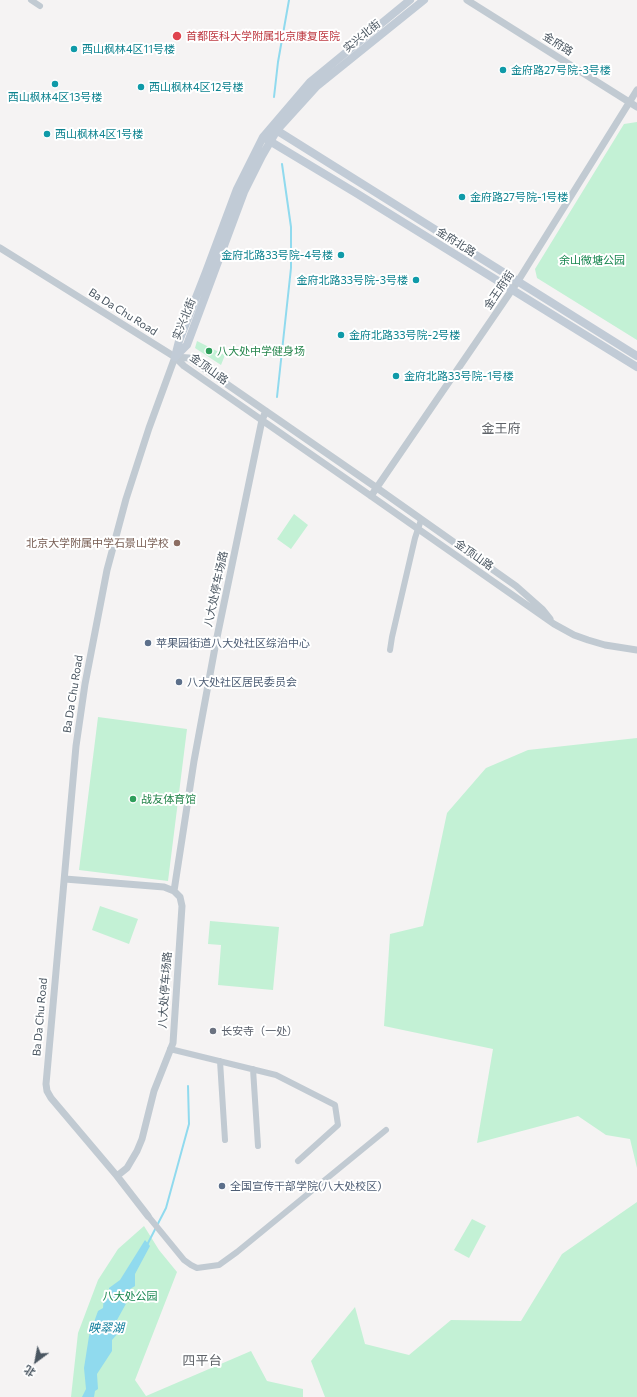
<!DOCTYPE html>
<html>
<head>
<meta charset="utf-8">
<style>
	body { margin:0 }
	#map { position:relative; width:637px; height:1397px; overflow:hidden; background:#f5f3f3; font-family:Commissioner,"Noto Sans SC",sans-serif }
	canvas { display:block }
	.north { position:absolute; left:16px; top:1341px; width:40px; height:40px; -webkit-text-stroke:3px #fff; paint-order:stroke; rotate:212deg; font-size:11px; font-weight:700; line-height:16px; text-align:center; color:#4a5661 }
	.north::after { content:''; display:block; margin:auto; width:14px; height:18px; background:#4a5661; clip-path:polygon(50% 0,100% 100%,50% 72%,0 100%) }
</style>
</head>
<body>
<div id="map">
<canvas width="637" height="1397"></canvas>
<div class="north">北</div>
</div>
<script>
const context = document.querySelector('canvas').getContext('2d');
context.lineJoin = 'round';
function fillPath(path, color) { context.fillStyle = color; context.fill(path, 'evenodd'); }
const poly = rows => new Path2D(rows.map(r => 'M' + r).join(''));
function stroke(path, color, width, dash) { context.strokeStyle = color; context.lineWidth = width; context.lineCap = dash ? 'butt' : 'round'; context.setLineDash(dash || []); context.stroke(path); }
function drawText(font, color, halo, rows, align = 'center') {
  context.font = font + ' Commissioner,"Noto Sans SC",sans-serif'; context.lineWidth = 4; context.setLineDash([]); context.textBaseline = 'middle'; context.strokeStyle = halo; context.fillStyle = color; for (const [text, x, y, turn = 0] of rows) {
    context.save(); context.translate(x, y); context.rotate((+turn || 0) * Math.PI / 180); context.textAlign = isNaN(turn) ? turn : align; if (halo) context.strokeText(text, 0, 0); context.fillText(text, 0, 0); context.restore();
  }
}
const green = poly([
	[637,122,637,340,537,278,535,269,624,124],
	[197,341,225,355,221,365,195,348],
	[294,514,308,525,291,549,277,539],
	[98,717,187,729,168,881,79,870],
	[637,738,637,1168,630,1139,606,1135,578,1116,477,1143,493,1049,384,1026,390,934,423,926,447,813,486,768,528,750],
	[100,906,138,919,129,944,92,930],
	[210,921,279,927,273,990,218,985,221,945,208,944],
	[637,1202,637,1397,325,1397,311,1361,355,1307,365,1344,409,1355,451,1320,521,1321,562,1254],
	[472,1219,486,1226,469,1258,454,1250],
	[144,1226,159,1250,177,1272,135,1380,146,1396,251,1351,267,1381,303,1389,303,1397,71,1397,78,1333,98,1280,118,1249]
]);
const water = poly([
	[145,1240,150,1246,135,1274,135,1286,127,1291,128,1300,117,1320,119,1332,112,1340,112,1351,97,1374,98,1389,95,1391,94,1397,82,1397,86,1389,84,1368,89,1336,98,1311,103,1308,104,1294,109,1294,109,1288,120,1280]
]);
const stream = poly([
	[274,97,278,62,289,0],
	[277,397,291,268,291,227,282,164],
	[147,1245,166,1208,189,1124,188,1086]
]);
const minor = poly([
	[31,0,40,6],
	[390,650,392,637,415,538,421,520],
	[170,1049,276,1075,335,1105,338,1125,298,1161],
	[220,1061,225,1140],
	[253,1069,258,1146],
	[148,1216,184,1260,191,1265,197,1268,219,1265,237,1252,386,1130]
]);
const tertiary = poly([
	[467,0,637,107],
	[0,248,175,357,184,366,371,496,554,624,574,635,588,640,605,645,637,650],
	[175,357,189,358,377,488,516,586,542,609,550,619],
	[371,496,518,281,637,90],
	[65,879,164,887,174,891,180,897,182,906,173,1043,154,1091,142,1139,137,1151,127,1168,117,1176],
	[174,891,194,761,216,642,262,420,266,411],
	[148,1216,117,1176,51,1098,47,1091,46,1084,76,746,85,684,107,570,126,499,149,428,175,357]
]);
const secondary = poly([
	[273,128,637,356],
	[263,137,356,193,637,367],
	[175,357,187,345,244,192,262,156,277,130,316,87,424,0],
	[175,357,179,341,206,272,237,189,263,137,310,82,410,0]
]);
const markers = [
	[177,36,5,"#e0444e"],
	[74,49,4,"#0f9aa8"],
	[503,70,4,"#0f9aa8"],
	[55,84,4,"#0f9aa8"],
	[141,87,4,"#0f9aa8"],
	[47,134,4,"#0f9aa8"],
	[462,197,4,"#0f9aa8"],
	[341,255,4,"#0f9aa8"],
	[416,280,4,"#0f9aa8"],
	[341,335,4,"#0f9aa8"],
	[209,351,4,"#2e9e5b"],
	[396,376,4,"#0f9aa8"],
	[177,543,4,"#8d6e63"],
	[148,643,4,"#5c6f8a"],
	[179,682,4,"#5c6f8a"],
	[133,799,4,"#2e9e5b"],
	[213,1031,4,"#6b7280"],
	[222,1186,4,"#5c6f8a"]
];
const healthNames = [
	["首都医科大学附属北京康复医院",186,36]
];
const streetNames = [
	["实兴北街",362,36,-39],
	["金府路",558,44,32],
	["金府北路",456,242,32],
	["金王府街",499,290,-56],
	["Ba Da Chu Road",123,312,32],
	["实兴北街",184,319,-68],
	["金顶山路",209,369,36],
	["金顶山路",474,555,35],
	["八大处停车场路",216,589,-78],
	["Ba Da Chu Road",73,694,-81],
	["八大处停车场路",165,990,-86],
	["Ba Da Chu Road",40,1017,-85]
];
const cultureNames = [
	["西山枫林4区11号楼",82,49],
	["金府路27号院-3号楼",511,70],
	["西山枫林4区12号楼",149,87],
	["西山枫林4区13号楼",55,97,"center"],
	["西山枫林4区1号楼",55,134],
	["金府路27号院-1号楼",470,197],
	["金府北路33号院-4号楼",333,255,"right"],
	["金府北路33号院-3号楼",408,280,"right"],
	["金府北路33号院-2号楼",349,335],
	["金府北路33号院-1号楼",404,376]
];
const parkNames = [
	["余山微塘公园",592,260],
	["八大处公园",130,1296]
];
const leisureNames = [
	["八大处中学健身场",217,351],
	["战友体育馆",141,799]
];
const educationNames = [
	["北京大学附属中学石景山学校",169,543]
];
const serviceNames = [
	["苹果园街道八大处社区综治中心",156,643],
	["八大处社区居民委员会",187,682],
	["全国宣传干部学院(八大处校区)",230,1186]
];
const worshipNames = [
	["长安寺（一处）",221,1031]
];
const waterNames = [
	["映翠湖",106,1328]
];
const quarterNames = [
	["金王府",501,429],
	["四平台",202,1361]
];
fillPath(green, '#c3f1d5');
fillPath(water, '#90daee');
stroke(stream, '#90daee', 2);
stroke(minor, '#c1cad2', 6);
stroke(tertiary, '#c1cad2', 7);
stroke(secondary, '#c1cbd6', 8);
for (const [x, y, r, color] of markers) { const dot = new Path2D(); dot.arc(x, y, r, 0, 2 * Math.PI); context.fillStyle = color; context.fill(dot); stroke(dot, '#fff', 1.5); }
drawText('11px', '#be3a42', '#fff', healthNames, 'left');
drawText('11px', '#4a5661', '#fff', streetNames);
drawText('11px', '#0d838f', '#fff', cultureNames, 'left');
drawText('11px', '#17864f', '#fff', parkNames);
drawText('11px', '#27864d', '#fff', leisureNames, 'left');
drawText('11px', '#785e54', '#fff', educationNames, 'right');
drawText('11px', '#4e5e75', '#fff', serviceNames, 'left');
drawText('11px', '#5b616d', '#fff', worshipNames, 'left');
drawText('italic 12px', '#0c7c9b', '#fff', waterNames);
drawText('13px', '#5f6368', '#fff', quarterNames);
</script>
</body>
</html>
